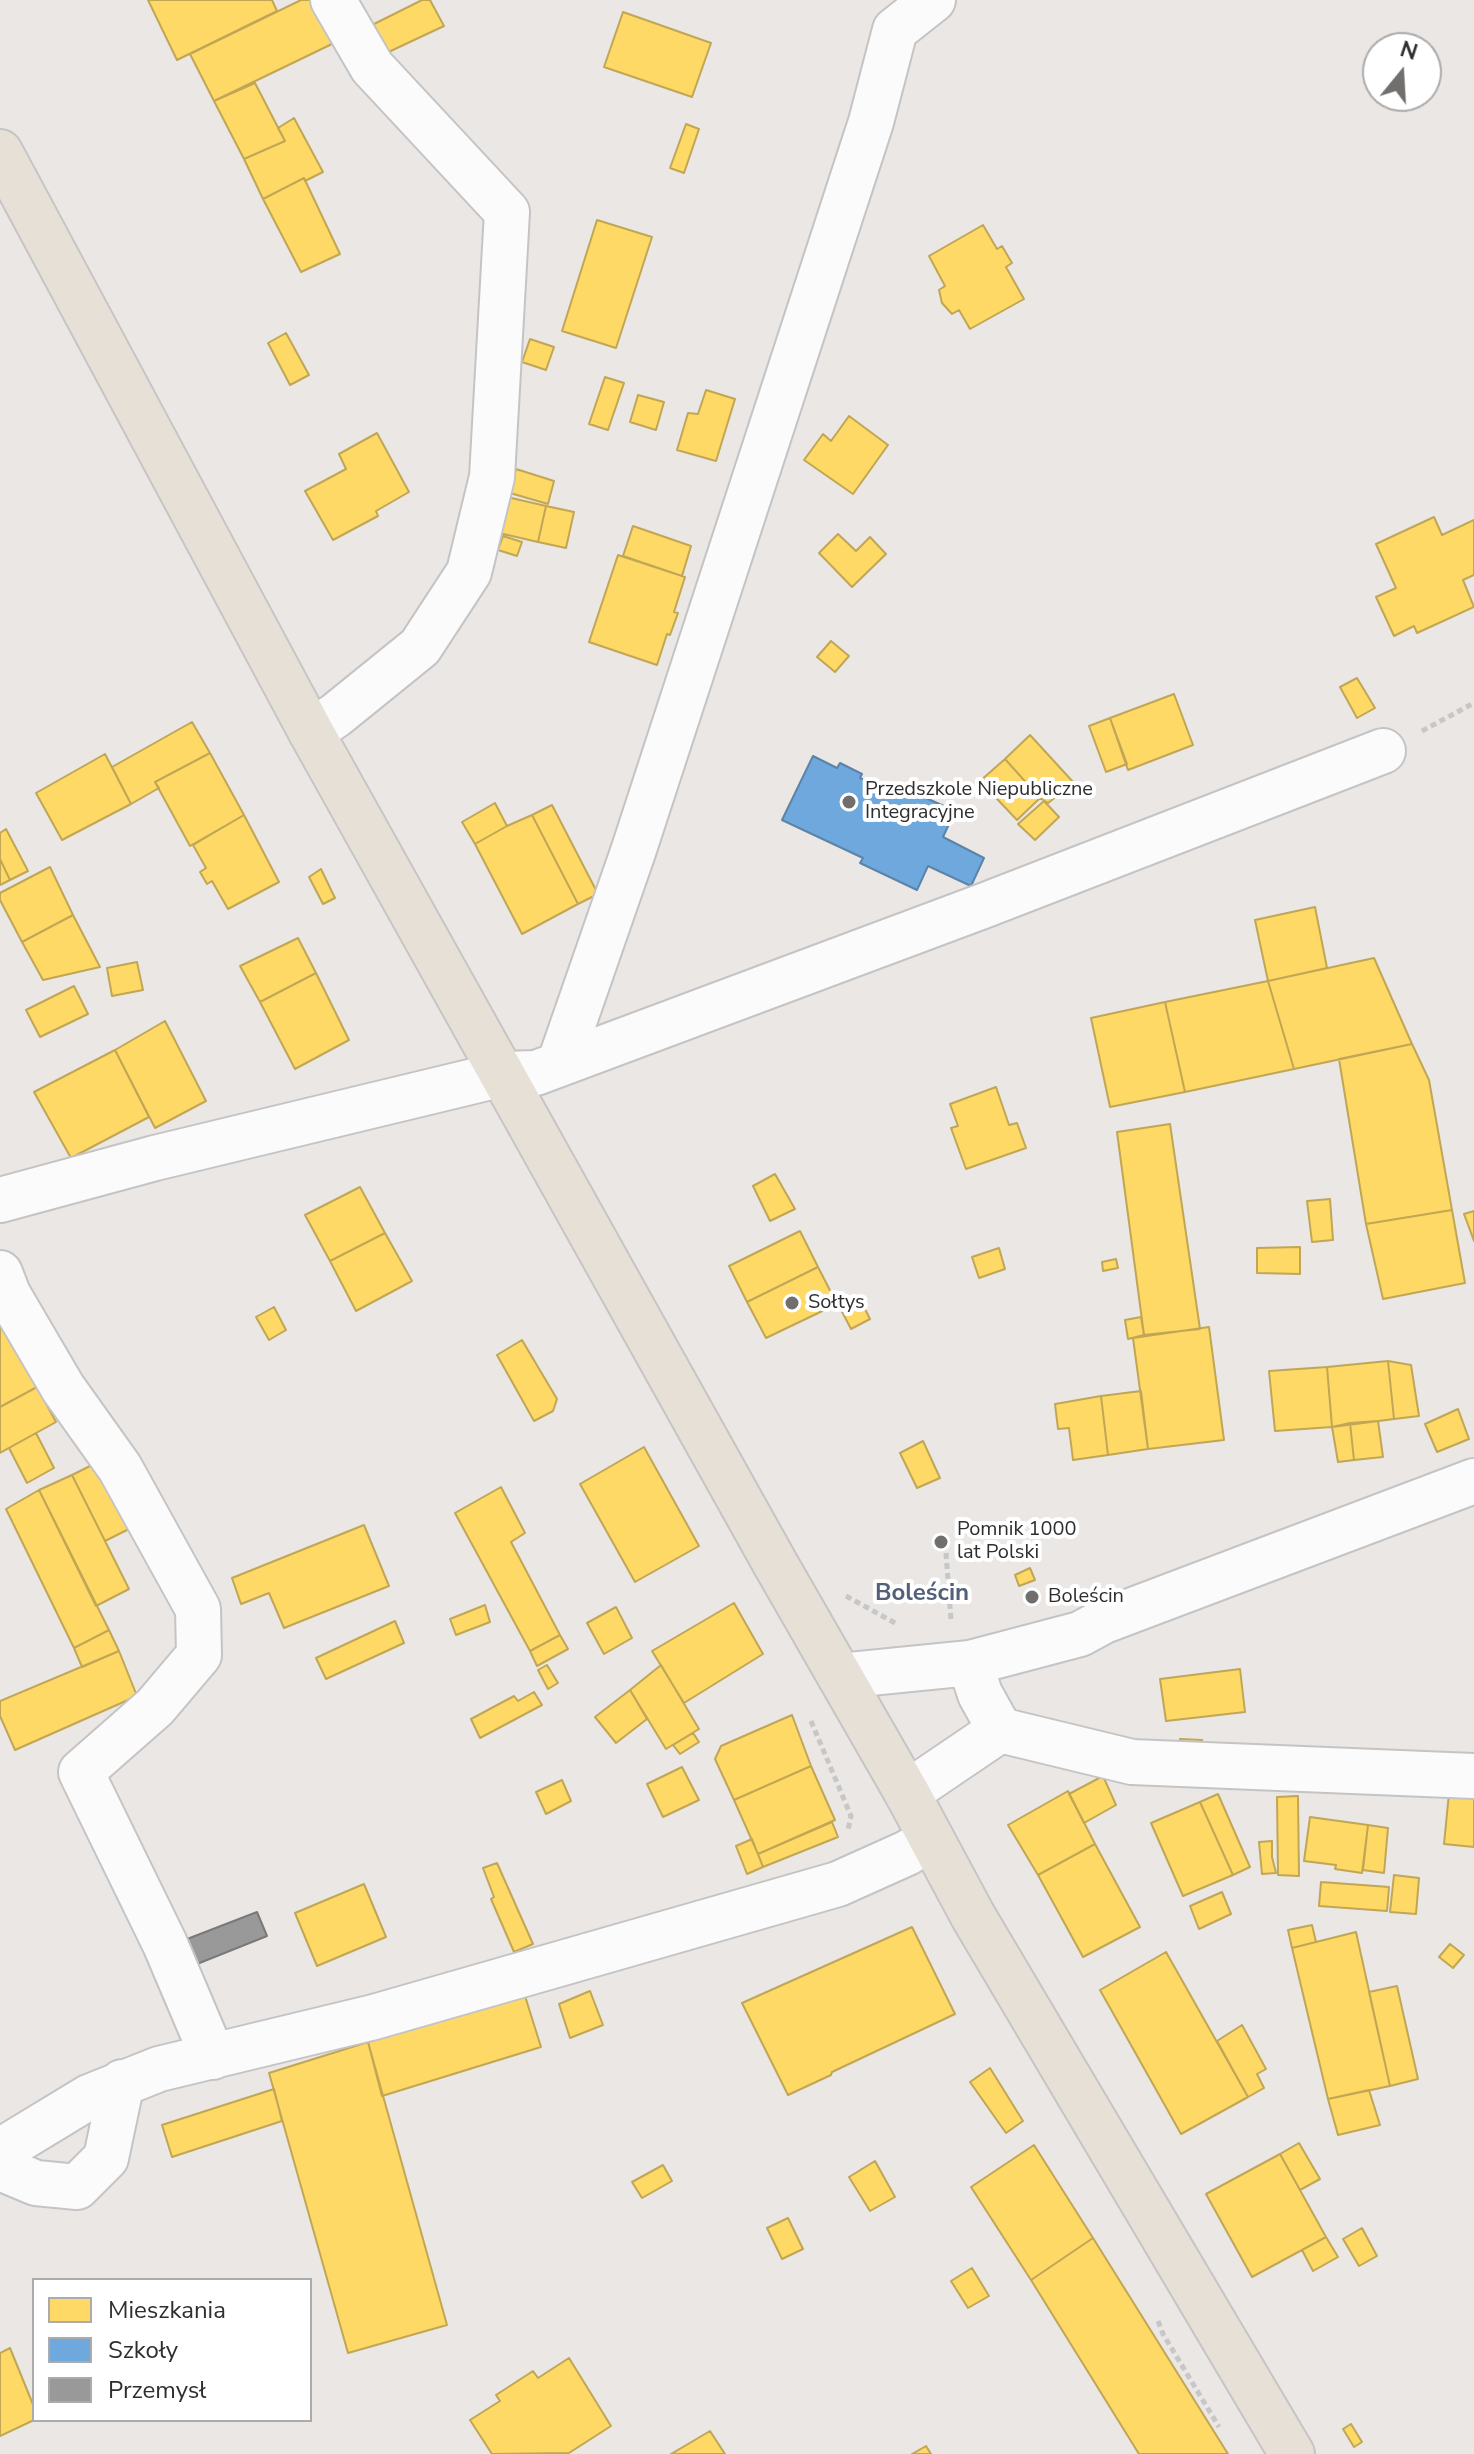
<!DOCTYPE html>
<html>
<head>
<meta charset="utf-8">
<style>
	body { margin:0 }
	#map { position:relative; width:1474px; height:2454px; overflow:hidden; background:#eae7e5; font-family:"Nunito Sans",sans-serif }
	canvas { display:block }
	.legend { position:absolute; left:32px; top:2278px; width:280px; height:144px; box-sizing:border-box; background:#fff; border:2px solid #ababab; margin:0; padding:10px 14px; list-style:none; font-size:24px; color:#2e2e2e }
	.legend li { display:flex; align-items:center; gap:16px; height:40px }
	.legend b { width:40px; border:2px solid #ababab }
	.north { position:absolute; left:1362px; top:32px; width:80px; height:80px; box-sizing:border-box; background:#fff; border:2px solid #ababab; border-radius:50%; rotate:18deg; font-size:22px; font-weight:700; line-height:32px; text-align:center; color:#2e2e2e }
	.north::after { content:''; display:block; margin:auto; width:28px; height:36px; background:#706f6e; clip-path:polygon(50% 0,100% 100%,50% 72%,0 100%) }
</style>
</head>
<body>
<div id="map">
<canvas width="1474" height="2454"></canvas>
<ul class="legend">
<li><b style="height:22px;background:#ffd966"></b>Mieszkania</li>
<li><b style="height:22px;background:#6fa8dc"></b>Szkoły</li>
<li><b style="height:22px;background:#999"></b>Przemysł</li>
</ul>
<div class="north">N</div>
</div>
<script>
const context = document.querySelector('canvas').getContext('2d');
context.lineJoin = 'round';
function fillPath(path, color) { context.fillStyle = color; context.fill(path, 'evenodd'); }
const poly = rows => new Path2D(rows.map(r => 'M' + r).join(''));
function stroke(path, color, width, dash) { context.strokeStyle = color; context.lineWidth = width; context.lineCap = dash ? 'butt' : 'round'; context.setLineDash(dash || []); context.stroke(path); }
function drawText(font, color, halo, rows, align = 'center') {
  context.font = font + ' "Nunito Sans",sans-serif'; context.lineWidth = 8; context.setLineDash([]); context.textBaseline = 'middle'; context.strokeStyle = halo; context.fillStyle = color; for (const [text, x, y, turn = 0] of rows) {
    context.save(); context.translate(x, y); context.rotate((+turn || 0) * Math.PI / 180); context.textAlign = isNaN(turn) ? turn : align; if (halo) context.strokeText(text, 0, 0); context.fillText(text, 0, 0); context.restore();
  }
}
const homes = poly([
	[148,0,272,0,277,11,177,60,148,0],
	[301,0,313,0,334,43,214,101,190,54,301,0],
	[422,0,430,0,444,26,380,56,366,28,422,0],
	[623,12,711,43,692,97,604,67,623,12],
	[255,83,285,141,244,159,214,101,255,83],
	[294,118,323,172,305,181,304,178,263,199,244,159,285,141,278,128,294,118],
	[686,124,699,129,684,173,670,168,686,124],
	[304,178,340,254,301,272,263,199,304,178],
	[597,220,652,237,616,348,562,331,597,220],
	[983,225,997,249,1002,246,1012,263,1006,267,1024,299,970,329,959,310,952,314,942,303,939,290,945,286,929,256,983,225],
	[286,333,309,375,290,385,268,343,286,333],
	[530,339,554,347,546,370,522,362,530,339],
	[605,377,624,383,608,430,589,424,605,377],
	[706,390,735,399,716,461,677,450,688,413,698,414,706,390],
	[638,395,664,402,656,430,630,422,638,395],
	[849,416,888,445,853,494,804,460,823,434,831,441,849,416],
	[377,433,409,492,376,511,378,516,333,540,305,491,346,469,339,454,377,433],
	[516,469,554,481,548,504,510,493,516,469],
	[507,497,546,506,538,542,499,533,507,497],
	[546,506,574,512,566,548,538,542,546,506],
	[1434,517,1442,535,1474,520,1474,575,1463,580,1474,607,1417,633,1414,626,1394,636,1376,597,1396,588,1376,544,1434,517],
	[633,526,691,546,682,576,623,556,633,526],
	[838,534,856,551,870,537,886,554,852,587,819,553,838,534],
	[503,536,522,542,517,556,498,550,503,536],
	[618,555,685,577,674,612,678,613,670,635,667,634,657,665,589,642,618,555],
	[831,641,849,656,835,672,817,657,831,641],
	[1357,678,1375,708,1357,718,1340,687,1357,678],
	[1174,694,1193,745,1128,770,1110,718,1174,694],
	[1110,718,1127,764,1106,772,1089,726,1110,718],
	[192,722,210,753,155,782,159,788,131,804,112,767,192,722],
	[1030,735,1074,783,1048,803,1040,798,1005,759,1030,735],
	[210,753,244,815,190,846,155,782,210,753],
	[105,754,131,804,62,840,36,793,105,754],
	[1005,759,1040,798,1017,820,980,781,1005,759],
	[1044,801,1059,817,1035,840,1018,824,1044,801],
	[495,803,507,826,475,844,462,822,495,803],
	[552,805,598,894,578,904,532,815,552,805],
	[244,815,279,882,228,909,212,881,207,884,200,872,206,868,193,845,244,815],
	[532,815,578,904,522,934,475,844,507,826,532,815],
	[6,829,28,871,10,880,0,859,0,833,6,829],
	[0,859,10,880,0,885,0,859],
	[50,867,73,915,22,942,0,900,0,893,50,867],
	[321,869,335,898,323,904,309,877,321,869],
	[1315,907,1327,968,1268,981,1255,920,1315,907],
	[73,915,100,967,43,980,22,942,73,915],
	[298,938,316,973,260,1002,240,966,298,938],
	[1374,958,1412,1044,1294,1069,1268,981,1374,958],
	[137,962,143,990,112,996,107,968,137,962],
	[316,973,349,1040,295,1069,260,1002,316,973],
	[1268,981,1294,1069,1185,1092,1165,1002,1268,981],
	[74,986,88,1014,40,1037,26,1010,74,986],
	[1165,1002,1185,1092,1110,1107,1091,1018,1165,1002],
	[165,1021,206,1101,155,1128,115,1050,165,1021],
	[1412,1044,1429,1080,1452,1210,1366,1224,1339,1059,1412,1044],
	[115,1050,149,1117,71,1158,34,1092,115,1050],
	[996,1087,1009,1125,1017,1123,1026,1148,966,1169,951,1128,958,1126,950,1104,996,1087],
	[1170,1124,1200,1329,1144,1335,1117,1132,1170,1124],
	[775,1174,795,1209,770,1221,753,1186,775,1174],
	[360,1187,385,1233,330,1261,305,1215,360,1187],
	[1330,1199,1333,1240,1312,1242,1307,1201,1330,1199],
	[1452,1210,1465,1283,1383,1299,1366,1224,1452,1210],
	[1474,1211,1474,1241,1464,1214,1474,1211],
	[800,1231,818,1267,747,1302,729,1266,800,1231],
	[385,1233,412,1281,356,1311,330,1261,385,1233],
	[1300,1247,1300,1274,1257,1273,1257,1248,1300,1247],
	[999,1248,1005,1269,979,1278,972,1257,999,1248],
	[1116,1259,1118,1268,1103,1271,1102,1262,1116,1259],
	[818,1267,837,1304,766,1338,747,1302,818,1267],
	[858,1295,870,1319,851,1329,838,1304,858,1295],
	[274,1307,286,1330,269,1340,256,1317,274,1307],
	[1141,1317,1144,1335,1128,1339,1125,1320,1141,1317],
	[0,1323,37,1387,0,1407,0,1323],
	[1209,1327,1224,1440,1148,1449,1133,1338,1209,1327],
	[522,1340,557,1399,553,1411,534,1421,497,1355,522,1340],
	[1388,1361,1411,1365,1419,1416,1394,1419,1388,1361],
	[1388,1361,1394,1419,1332,1427,1327,1367,1388,1361],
	[1327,1367,1332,1427,1275,1431,1269,1371,1327,1367],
	[37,1387,56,1422,0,1453,0,1407,37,1387],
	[1141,1391,1148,1449,1108,1455,1101,1396,1141,1391],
	[1101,1396,1108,1455,1073,1460,1069,1428,1058,1429,1055,1404,1101,1396],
	[1458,1409,1469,1439,1437,1452,1425,1424,1458,1409],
	[1378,1421,1383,1457,1354,1460,1350,1423,1378,1421],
	[1350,1423,1354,1460,1338,1462,1332,1427,1350,1423],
	[36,1433,54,1468,27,1483,9,1448,36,1433],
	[923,1441,940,1478,917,1488,900,1453,923,1441],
	[644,1447,699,1546,635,1582,580,1484,644,1447],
	[100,1461,133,1527,105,1541,72,1475,100,1461],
	[72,1475,129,1589,96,1606,39,1490,72,1475],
	[501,1487,525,1533,511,1542,560,1635,530,1651,455,1513,501,1487],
	[39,1490,109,1630,74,1648,6,1509,39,1490],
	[364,1525,389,1586,284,1628,269,1593,241,1604,232,1578,364,1525],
	[1030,1568,1035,1580,1019,1586,1015,1575,1030,1568],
	[734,1603,763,1654,684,1703,652,1651,734,1603],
	[485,1605,490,1622,456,1635,450,1619,485,1605],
	[616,1607,632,1638,604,1654,587,1623,616,1607],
	[395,1621,404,1643,326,1679,316,1658,395,1621],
	[109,1630,119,1651,82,1667,74,1648,109,1630],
	[560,1635,568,1649,537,1666,530,1651,560,1635],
	[119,1651,137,1696,15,1750,0,1716,0,1701,119,1651],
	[547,1665,558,1683,548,1689,538,1670,547,1665],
	[661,1665,699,1729,666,1749,630,1690,661,1665],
	[1240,1669,1245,1712,1166,1721,1160,1679,1240,1669],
	[630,1690,647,1719,616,1743,595,1717,630,1690],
	[534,1692,542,1705,480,1738,471,1719,514,1696,518,1701,534,1692],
	[792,1715,811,1766,734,1800,715,1759,721,1746,792,1715],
	[693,1733,699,1742,680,1754,673,1745,693,1733],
	[1180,1739,1202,1740,1202,1750,1180,1750,1180,1739],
	[811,1766,835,1820,758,1854,734,1800,811,1766],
	[682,1767,699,1800,663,1817,647,1784,682,1767],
	[1103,1776,1116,1805,1084,1823,1069,1794,1103,1776],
	[562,1780,571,1801,546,1814,536,1792,562,1780],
	[1068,1791,1095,1844,1038,1875,1008,1825,1068,1791],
	[1449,1793,1474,1795,1474,1847,1444,1844,1449,1793],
	[1218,1794,1250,1867,1233,1875,1200,1802,1218,1794],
	[1298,1796,1299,1876,1278,1875,1277,1797,1298,1796],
	[1200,1802,1233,1875,1183,1896,1151,1823,1200,1802],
	[1310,1817,1368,1825,1362,1873,1335,1869,1336,1865,1304,1861,1310,1817],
	[832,1822,838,1837,763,1867,758,1854,832,1822],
	[1368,1825,1388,1828,1384,1873,1363,1870,1368,1825],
	[752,1839,763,1867,747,1874,736,1846,752,1839],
	[1272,1841,1272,1857,1276,1873,1262,1874,1259,1842,1272,1841],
	[1095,1844,1140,1927,1083,1957,1038,1875,1095,1844],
	[497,1863,533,1944,514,1952,491,1899,494,1897,483,1868,497,1863],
	[1394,1875,1419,1878,1416,1914,1390,1912,1394,1875],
	[1321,1882,1389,1887,1387,1911,1319,1906,1321,1882],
	[364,1884,386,1937,317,1966,295,1913,364,1884],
	[1222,1892,1231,1914,1199,1929,1190,1906,1222,1892],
	[1312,1925,1316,1942,1292,1948,1288,1930,1312,1925],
	[912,1927,955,2014,832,2072,831,2075,788,2095,742,2003,912,1927],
	[1356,1932,1390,2086,1328,2099,1292,1948,1356,1932],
	[1450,1944,1464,1955,1453,1968,1439,1957,1450,1944],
	[1166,1952,1248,2097,1181,2134,1100,1990,1166,1952],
	[1397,1986,1418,2079,1390,2086,1369,1992,1397,1986],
	[590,1991,603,2025,570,2038,559,2004,590,1991],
	[525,1996,541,2047,382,2096,368,2042,525,1996],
	[1242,2025,1266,2069,1257,2074,1264,2088,1248,2097,1217,2041,1242,2025],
	[368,2042,447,2325,348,2353,269,2073,368,2042],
	[990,2068,1023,2121,1006,2133,970,2082,990,2068],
	[274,2089,282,2121,172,2157,162,2125,274,2089],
	[1369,2090,1380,2125,1338,2135,1328,2099,1369,2090],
	[1299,2143,1320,2179,1300,2190,1280,2154,1299,2143],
	[1034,2145,1093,2238,1031,2280,971,2187,1034,2145],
	[1280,2154,1326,2237,1252,2277,1206,2194,1280,2154],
	[875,2161,895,2197,870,2211,849,2177,875,2161],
	[663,2165,672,2181,642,2198,632,2182,663,2165],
	[788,2218,803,2249,782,2259,767,2228,788,2218],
	[1362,2228,1377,2256,1359,2266,1343,2239,1362,2228],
	[1326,2237,1338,2257,1313,2271,1302,2250,1326,2237],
	[1093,2238,1228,2454,1139,2454,1031,2280,1093,2238],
	[972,2268,989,2296,968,2308,951,2281,972,2268],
	[10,2348,34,2407,34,2420,0,2436,0,2353,10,2348],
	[569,2358,611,2426,569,2453,492,2454,470,2420,500,2401,496,2395,533,2371,538,2378,569,2358],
	[1351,2424,1362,2442,1354,2447,1343,2429,1351,2424],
	[710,2431,725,2454,671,2454,710,2431],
	[926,2446,931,2454,912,2454,926,2446]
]);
const schools = poly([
	[813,756,837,768,840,763,862,774,860,778,893,793,897,785,955,811,943,837,984,858,971,886,928,866,917,890,860,863,863,858,782,820,813,756]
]);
const industry = poly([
	[257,1912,267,1936,192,1966,182,1941,257,1912]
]);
const path = poly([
	[1422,731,1474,703],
	[946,1553,951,1620],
	[846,1596,897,1624],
	[811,1721,851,1816,848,1830],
	[1158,2321,1163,2334,1219,2427]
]);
const minor = poly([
	[311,732,336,715,420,647,469,572,492,477,507,212,372,67,333,0],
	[560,1062,634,849,871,122,895,30,933,0],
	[0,1200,155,1158,503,1074,536,1073,983,906,1383,751],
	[0,1273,8,1294,63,1388,120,1468,198,1609,199,1655,155,1707,81,1772,165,1944,213,2057],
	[970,1663,980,1694,1000,1730,1132,1762,1474,1776],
	[840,1676,970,1663,1080,1634,1104,1621,1474,1481],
	[907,1793,1000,1730],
	[0,2151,89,2097,159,2069,374,2017,838,1884,907,1853,931,1839],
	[0,2168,36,2183,77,2187,106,2158,122,2082]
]);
const major = poly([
	[0,152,311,732,776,1565,907,1793,973,1916,1292,2454]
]);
const markers = [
	[849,802,8,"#706f6e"],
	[792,1303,8,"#706f6e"],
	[941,1542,8,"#706f6e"],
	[1032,1597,8,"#706f6e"]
];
const poiNames = [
	["Przedszkole Niepubliczne",865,790],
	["Integracyjne",865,813],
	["Sołtys",808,1303],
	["Pomnik 1000",957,1530],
	["lat Polski",957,1553],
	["Boleścin",1048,1597]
];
const quarterNames = [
	["Boleścin",922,1594]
];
fillPath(homes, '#ffd966');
stroke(homes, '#c0a655', 2);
fillPath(schools, '#6fa8dc');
stroke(schools, '#5c83a8', 2);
fillPath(industry, '#999');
stroke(industry, '#797979', 2);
stroke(minor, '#c5c4c5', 48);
stroke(major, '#c6c4c4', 48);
stroke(path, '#c7c7c7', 5, [6, 4]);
stroke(minor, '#fcfbfb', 44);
stroke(major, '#e6e0d7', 44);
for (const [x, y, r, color] of markers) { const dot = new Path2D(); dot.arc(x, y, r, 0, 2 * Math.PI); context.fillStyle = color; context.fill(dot); stroke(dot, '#fff', 3); }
drawText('20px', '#2e2e2e', '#fff', poiNames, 'left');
drawText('bold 24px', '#52607a', '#fff', quarterNames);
</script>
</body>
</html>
